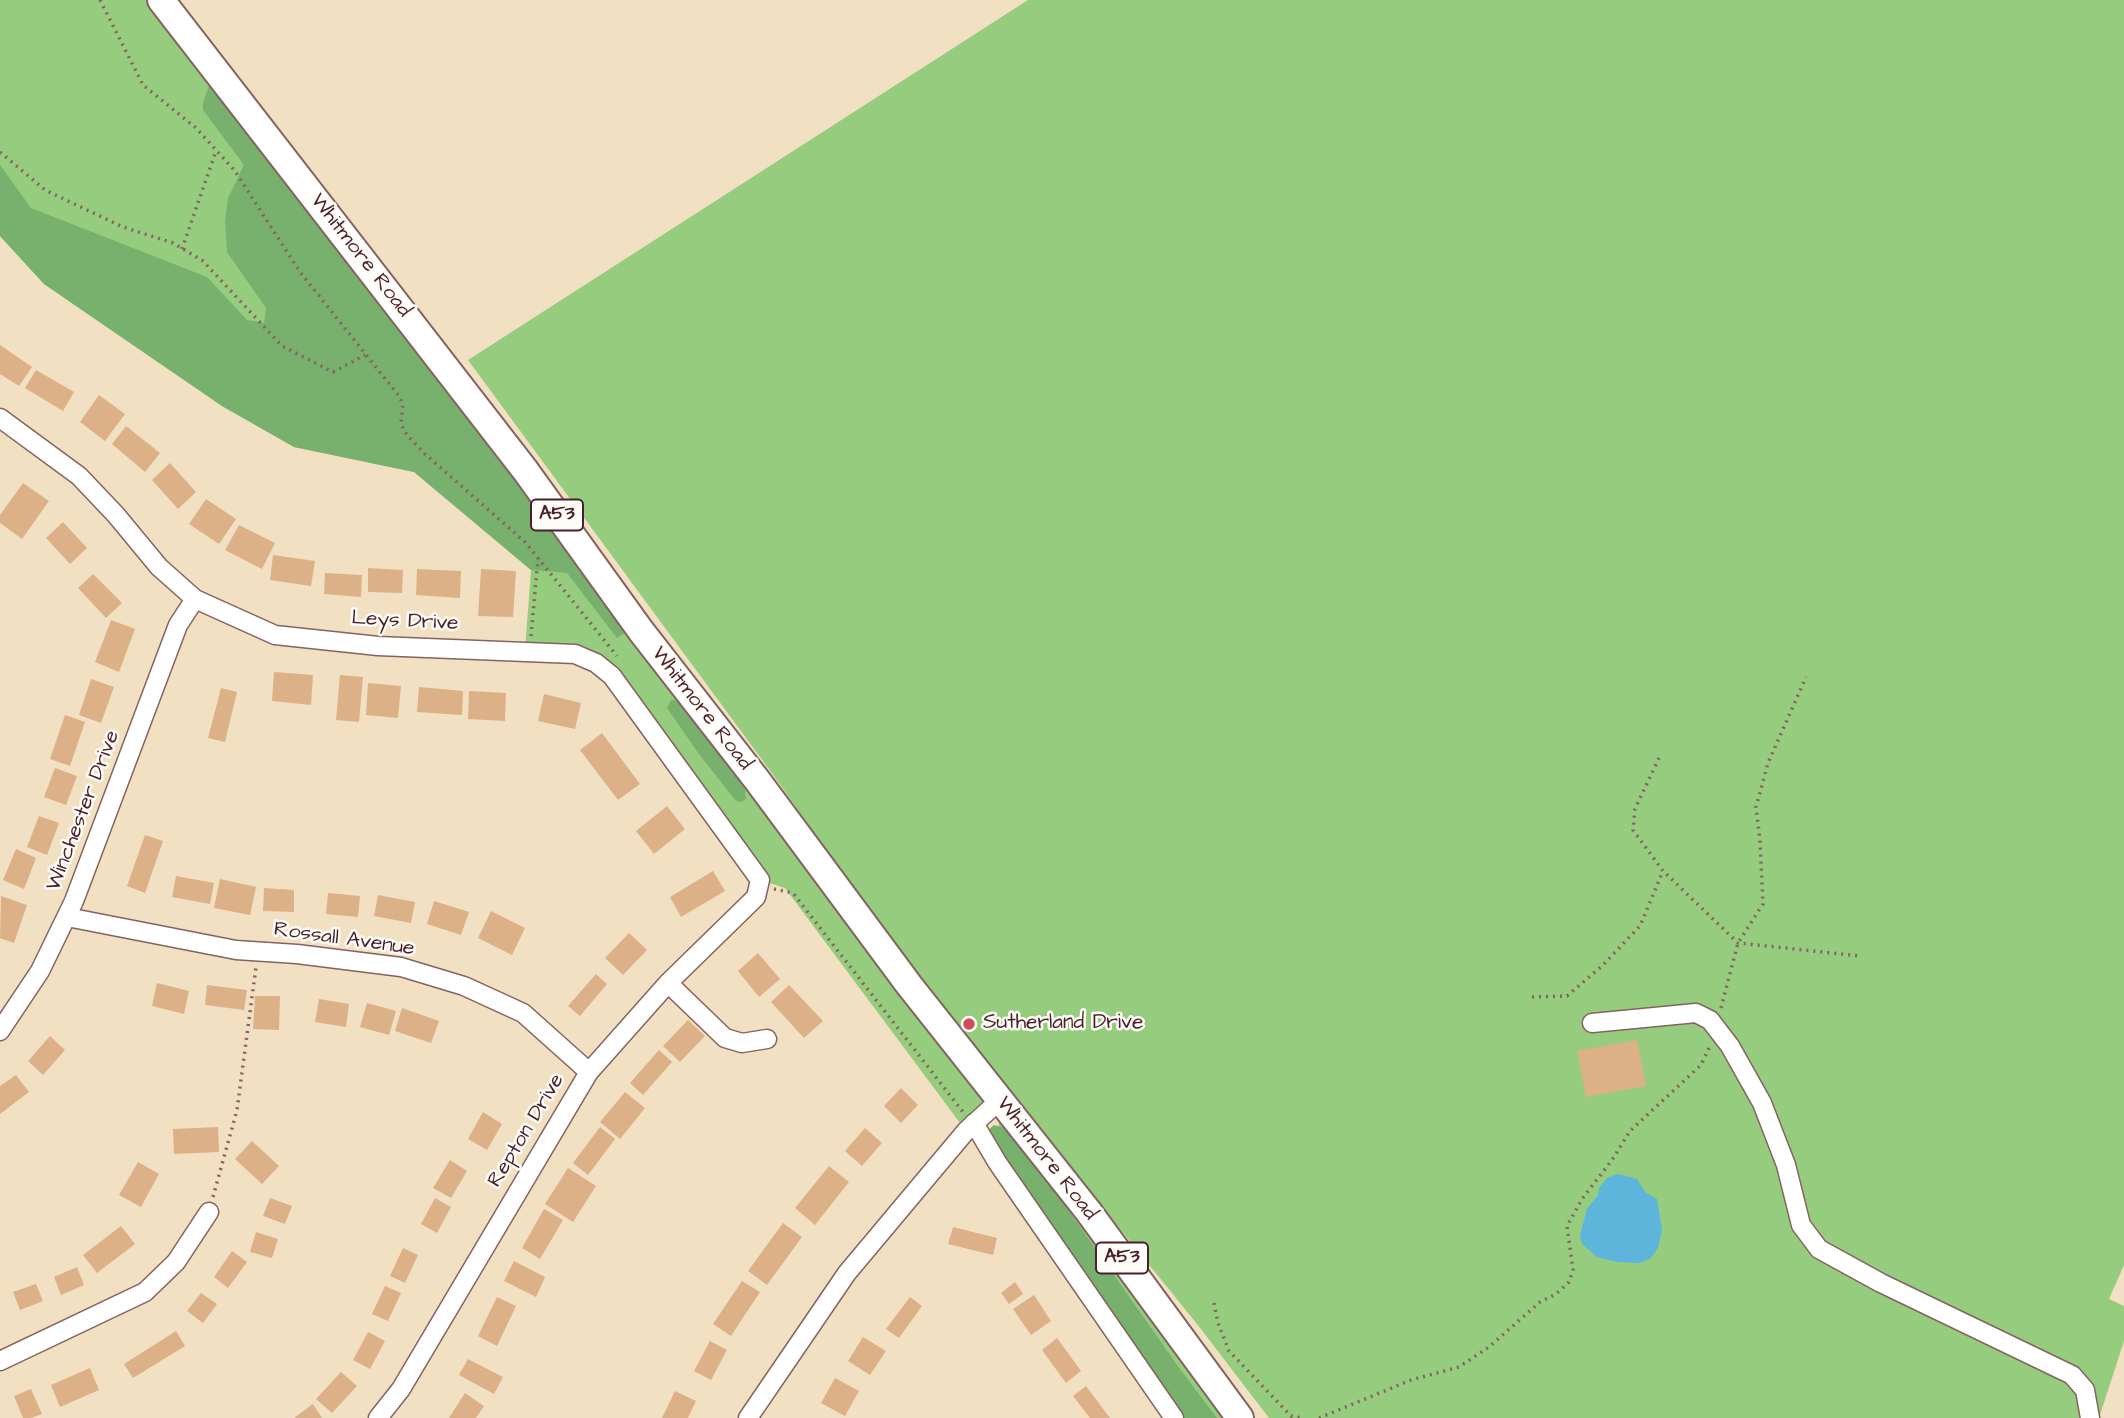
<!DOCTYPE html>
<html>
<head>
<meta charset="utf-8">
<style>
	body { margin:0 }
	canvas { display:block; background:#f2e0c2 }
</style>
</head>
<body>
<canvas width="2124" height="1418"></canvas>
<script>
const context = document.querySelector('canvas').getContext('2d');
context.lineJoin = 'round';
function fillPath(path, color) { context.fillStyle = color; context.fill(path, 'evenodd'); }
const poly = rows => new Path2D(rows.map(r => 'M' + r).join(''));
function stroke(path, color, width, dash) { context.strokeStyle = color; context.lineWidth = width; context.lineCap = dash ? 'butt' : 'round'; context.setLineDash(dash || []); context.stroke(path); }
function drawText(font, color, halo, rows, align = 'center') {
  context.font = font + ' "Architects Daughter",sans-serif'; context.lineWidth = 5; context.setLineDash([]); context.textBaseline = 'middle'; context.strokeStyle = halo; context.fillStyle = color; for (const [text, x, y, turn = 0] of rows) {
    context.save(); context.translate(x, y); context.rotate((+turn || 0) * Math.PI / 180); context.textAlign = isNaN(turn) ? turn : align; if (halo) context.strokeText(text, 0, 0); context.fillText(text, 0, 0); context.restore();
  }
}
const green = poly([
	[0,0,161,0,525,470,641,631,769,796,828,879,913,989,1076,1197,1240,1418,1174,1418,997,1162,1000,1100,966,1131,785,888,760,880,612,676,596,663,575,654,525,650,531,570,414,472,294,447,222,406,44,284,0,236],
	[1028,0,2124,0,2124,1265,2109,1299,2124,1306,2124,1341,2099,1418,1269,1418,1197,1324,916,977,774,776,468,360]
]);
const forest = poly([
	[211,80,631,629,617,638,567,573,531,570,414,472,294,447,222,406,44,284,0,236,0,165,31,208,207,277,247,320,264,323,266,308,227,252,225,221,228,198,244,165,203,110,203,103],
	[671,700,682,701,744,784,746,799,741,802,736,801,699,754,667,708],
	[994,1125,1012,1130,1180,1369,1217,1418,1185,1418,1125,1336,984,1134]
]);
const water = poly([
	[1618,1174,1637,1179,1645,1192,1657,1199,1662,1230,1658,1248,1650,1259,1640,1263,1617,1262,1597,1257,1582,1244,1580,1235,1587,1209,1598,1195,1599,1188,1607,1178]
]);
const building = poly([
	[0,345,32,367,19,386,0,374],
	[36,370,74,392,63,411,25,388],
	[99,395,125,414,105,441,80,422],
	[126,426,160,453,145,472,112,444],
	[170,463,196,492,178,509,152,480],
	[23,483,49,501,22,539,0,523,0,515],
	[206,499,236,519,219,544,189,524],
	[63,522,87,548,70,564,46,538],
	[239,525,275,543,262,569,225,550],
	[273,555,315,561,311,586,270,580],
	[368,568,403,570,402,593,368,592],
	[417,569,461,571,460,598,416,595],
	[481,569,516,571,513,617,478,616],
	[325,573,362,575,361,597,324,594],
	[93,574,122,603,106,618,78,588],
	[111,620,135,629,119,672,95,662],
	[274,672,313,675,311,705,272,701],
	[340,675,363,677,359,722,336,720],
	[91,679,114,687,101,723,79,715],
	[368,683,401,686,398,718,366,715],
	[419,687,463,691,462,715,417,712],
	[221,688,237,692,225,742,208,738],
	[469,691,506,693,505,721,468,719],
	[544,694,581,703,575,729,538,721],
	[65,715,85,722,70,766,50,759],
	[602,733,640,784,618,800,580,750],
	[55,768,77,776,66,805,44,797],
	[667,806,685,829,654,854,636,831],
	[39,816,59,823,47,855,27,847],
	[145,835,163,841,145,893,127,886],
	[16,849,36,858,24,889,3,880],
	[713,871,725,891,681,917,670,897],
	[176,876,214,883,210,904,172,897],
	[220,879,256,887,250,915,214,908],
	[264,888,294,890,294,912,263,911],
	[328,893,360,896,358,917,326,914],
	[378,895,415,902,411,923,374,916],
	[1,896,27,905,14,943,0,938],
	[434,901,469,912,461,935,427,924],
	[491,911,525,928,512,955,478,938],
	[629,933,647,950,623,975,605,958],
	[758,953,780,979,759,997,738,971],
	[596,974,607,984,580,1016,568,1006],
	[157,983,189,991,184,1014,152,1006],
	[207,985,247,990,244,1010,205,1005],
	[789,985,823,1021,804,1038,771,1002],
	[255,996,280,996,279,1030,253,1029],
	[319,999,349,1004,346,1027,315,1022],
	[367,1003,396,1011,389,1035,360,1027],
	[402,1008,439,1021,431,1043,395,1031],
	[688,1020,705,1036,680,1062,663,1046],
	[50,1036,65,1050,43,1075,28,1061],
	[1637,1040,1646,1086,1586,1097,1577,1051],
	[659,1050,672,1062,643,1095,630,1083],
	[16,1075,29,1092,0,1114,0,1086],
	[901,1088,918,1105,901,1123,884,1106],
	[625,1092,645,1108,620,1139,600,1122],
	[483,1112,502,1124,487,1150,468,1139],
	[218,1127,219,1152,174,1154,173,1129],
	[600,1127,615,1139,588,1175,573,1163],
	[865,1128,882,1143,862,1166,845,1151],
	[252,1141,279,1166,262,1184,235,1159],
	[450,1160,467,1171,451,1198,433,1188],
	[138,1162,159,1174,141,1207,119,1195],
	[829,1166,849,1182,815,1225,795,1208],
	[568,1168,596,1186,573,1222,545,1204],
	[270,1198,292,1206,285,1224,263,1216],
	[435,1198,451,1207,437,1233,421,1224],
	[544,1209,563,1220,540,1259,522,1248],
	[783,1223,802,1237,767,1285,748,1271],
	[121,1226,135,1244,97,1273,83,1255],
	[953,1227,997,1238,993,1255,948,1244],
	[256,1232,278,1239,272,1258,250,1252],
	[403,1248,418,1255,405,1283,390,1276],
	[232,1251,247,1262,228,1288,214,1277],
	[514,1261,545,1277,536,1297,504,1281],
	[77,1267,84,1285,61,1295,54,1277],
	[742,1281,760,1292,731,1336,713,1324],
	[1015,1282,1023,1294,1009,1304,1001,1293],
	[36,1284,43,1301,20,1310,13,1292],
	[385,1286,401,1293,388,1321,372,1314],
	[201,1293,217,1304,203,1323,187,1311],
	[1034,1295,1051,1321,1031,1335,1013,1309],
	[497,1297,516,1306,497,1346,478,1336],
	[910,1297,922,1306,899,1338,886,1329],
	[176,1331,185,1346,133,1378,124,1364],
	[368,1332,385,1341,370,1369,353,1360],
	[863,1337,886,1351,870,1375,848,1361],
	[1057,1338,1081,1371,1066,1383,1042,1350],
	[710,1341,727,1350,711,1380,694,1371],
	[468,1359,503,1377,494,1394,459,1375],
	[90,1368,99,1390,60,1407,51,1385],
	[341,1372,357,1386,332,1413,316,1399],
	[835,1378,859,1391,845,1416,821,1403],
	[1086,1386,1110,1418,1090,1418,1073,1396],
	[31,1389,42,1414,31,1418,23,1418,14,1396],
	[675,1391,696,1401,688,1418,662,1418],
	[465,1393,484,1406,476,1418,449,1418],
	[313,1404,322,1418,294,1418]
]);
const path = poly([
	[100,0,143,85,196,128,235,171,300,272,399,396,403,404,401,424,407,435,425,454,525,542,617,656],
	[0,152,45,190,123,227,173,243,203,261,282,346,333,372,365,355],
	[182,249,216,151],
	[531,636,538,558],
	[1659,758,1635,809,1633,830,1663,871,1738,943,1859,956],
	[774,889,793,893,963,1112],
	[1532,997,1567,996,1602,966,1640,926,1663,871],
	[1721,1008,1738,943,1763,904,1760,841,1756,807,1768,763,1806,677],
	[213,1197,237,1110,256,967],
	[1214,1303,1218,1323,1229,1351,1291,1416,1302,1418],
	[1319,1418,1411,1380,1459,1367,1489,1347,1540,1302,1556,1294,1569,1282,1573,1270,1567,1226,1582,1199,1612,1160,1630,1131,1701,1065,1709,1048]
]);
const minor = poly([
	[0,418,79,476,116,515,159,567,195,599,275,635,378,646,575,654,596,663,612,676,760,880,756,897,668,983,589,1072,401,1389,378,1418],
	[67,917,236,950,297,954,401,967,464,986,523,1013,589,1072],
	[668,983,725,1038,742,1043,767,1039],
	[1592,1023,1696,1013,1710,1020,1730,1046,1762,1103,1786,1165,1801,1225,1819,1249,1881,1283,2072,1375,2085,1390,2090,1418],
	[0,1031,40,971,74,901,178,625,195,599],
	[974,1123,997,1162,1174,1418],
	[0,1361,145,1292,176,1262,209,1212],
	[748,1418,847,1273,966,1131,1000,1100]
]);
const highway = poly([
	[161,0,525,470,641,631,757,780,909,985,1088,1211,1240,1418]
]);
const markers = [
	[969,1024,7,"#d1495b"]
];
const shields = [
	[557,515,52],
	[1122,1258,52]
];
const shieldNames = [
	["A53",557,515],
	["A53",1122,1258]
];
const streetNames = [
	["Whitmore Road",360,256,52],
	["Leys Drive",405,622,3],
	["Whitmore Road",701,709,52],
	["Winchester Drive",84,811,-69],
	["Rossall Avenue",344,940,8],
	["Repton Drive",527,1131,-59],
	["Whitmore Road",1046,1159,52]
];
const poiNames = [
	["Sutherland Drive",983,1024]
];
fillPath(green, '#95cc7e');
fillPath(forest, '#78b06d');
fillPath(water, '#5eb5db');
fillPath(building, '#dcb188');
stroke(minor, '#856360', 21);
stroke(highway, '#856360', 30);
stroke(path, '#856360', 3.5, [2, 5]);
stroke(minor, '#fff', 18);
stroke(highway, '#fff', 26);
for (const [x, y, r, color] of markers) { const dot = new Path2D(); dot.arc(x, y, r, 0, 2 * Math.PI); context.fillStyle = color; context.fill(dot); stroke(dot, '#fdfcf7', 2.5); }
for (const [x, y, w] of shields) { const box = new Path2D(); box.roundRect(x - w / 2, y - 15.5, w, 31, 5); context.fillStyle = '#fdfcf7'; context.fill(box); stroke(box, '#4a1f2b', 2); }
drawText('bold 19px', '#4a1f2b', null, shieldNames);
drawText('21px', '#4a1f2b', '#fdfcf7', streetNames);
drawText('21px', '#4a1f2b', '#fdfcf7', poiNames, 'left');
</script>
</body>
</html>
